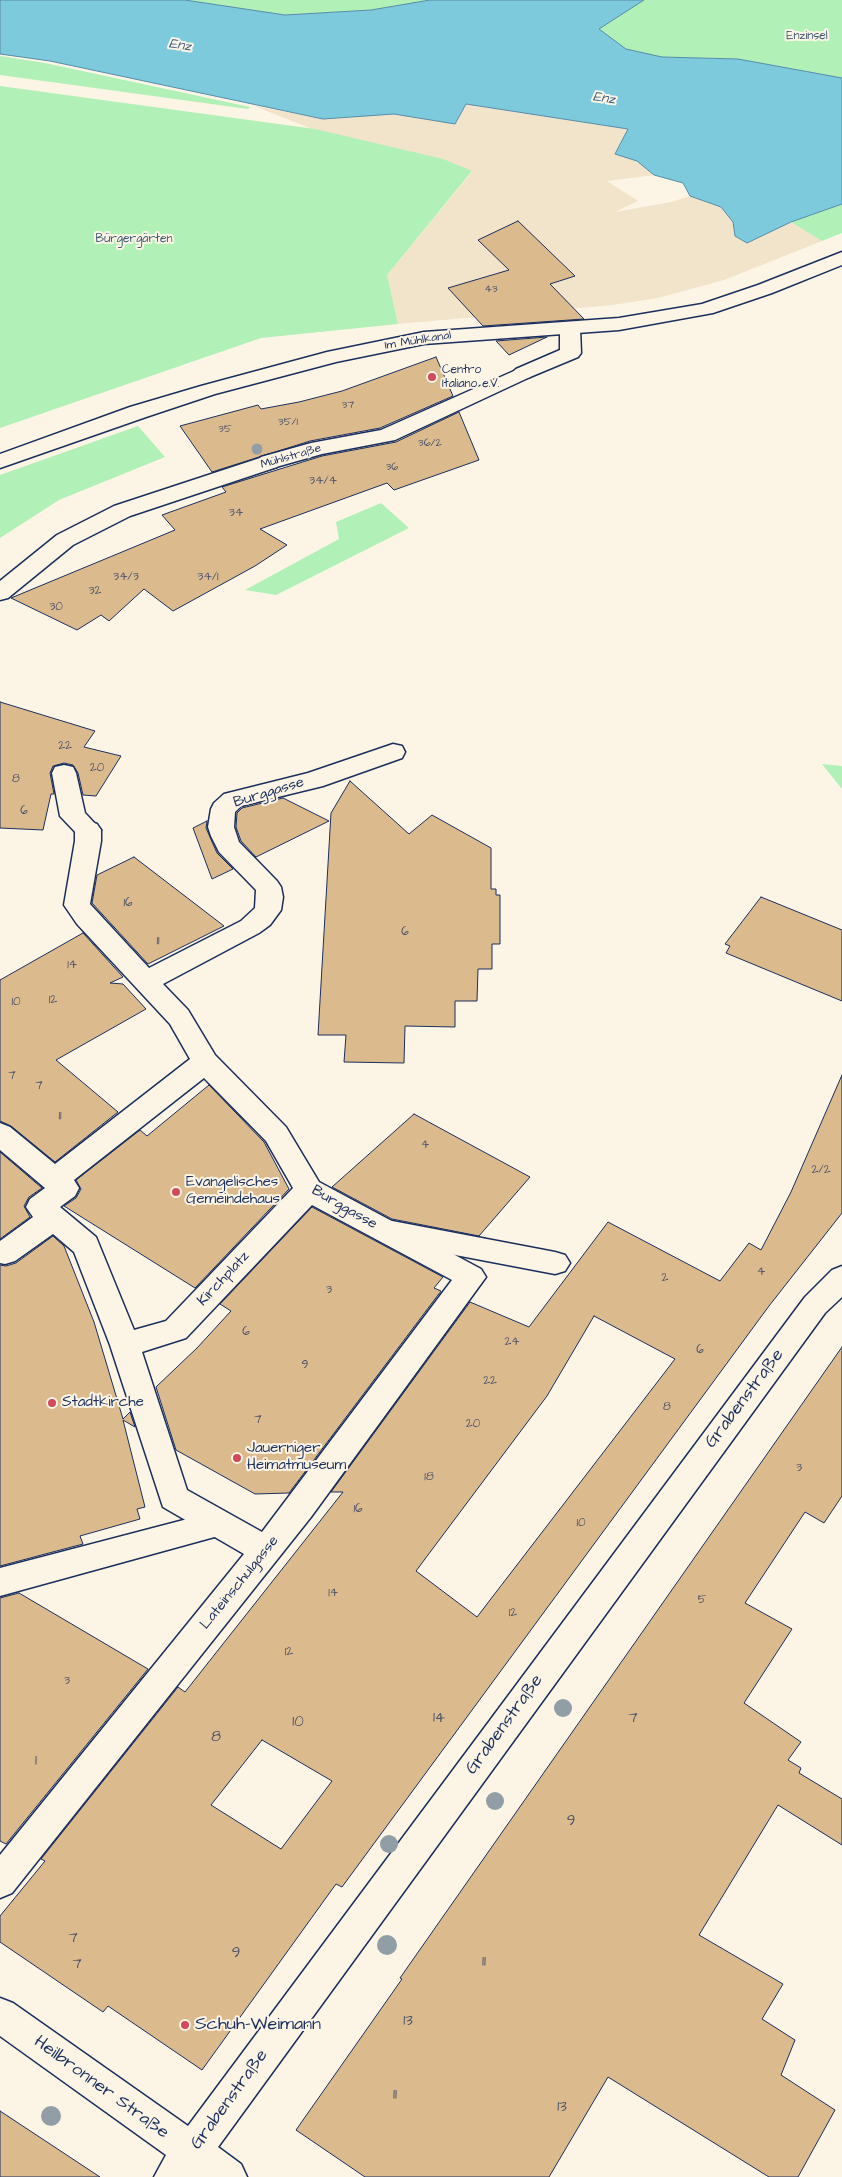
<!DOCTYPE html>
<html>
<head>
<meta charset="utf-8">
<style>
	body { margin:0 }
	canvas { display:block; background:#fcf5e5 }
</style>
</head>
<body>
<canvas width="842" height="2177"></canvas>
<script>
const context = document.querySelector('canvas').getContext('2d');
context.lineJoin = 'round';
function fillPath(path, color) { context.fillStyle = color; context.fill(path, 'evenodd'); }
const poly = rows => new Path2D(rows.map(r => 'M' + r).join(''));
function stroke(path, color, width, dash) { context.strokeStyle = color; context.lineWidth = width; context.lineCap = dash ? 'butt' : 'round'; context.setLineDash(dash || []); context.stroke(path); }
function drawText(font, color, halo, rows, align = 'center') {
  context.font = font + ' "Architects Daughter",sans-serif'; context.lineWidth = 4; context.setLineDash([]); context.textBaseline = 'middle'; context.strokeStyle = halo; context.fillStyle = color; for (const [text, x, y, turn = 0] of rows) {
    context.save(); context.translate(x, y); context.rotate((+turn || 0) * Math.PI / 180); context.textAlign = isNaN(turn) ? turn : align; if (halo) context.strokeText(text, 0, 0); context.fillText(text, 0, 0); context.restore();
  }
}
const built = poly([
	[466,104,629,129,615,154,637,161,654,175,607,181,638,201,615,212,671,202,690,196,721,207,733,222,736,236,747,243,791,222,822,241,724,280,658,298,613,305,398,324,387,275,472,172,315,130,254,106,323,119,394,114,455,124]
]);
const green = poly([
	[187,0,430,0,371,10,285,15],
	[644,0,842,0,842,78,738,59,662,57,626,49,599,29],
	[0,56,45,63,250,107,248,109,0,75],
	[0,86,315,129,443,159,472,171,387,275,398,324,261,338,0,428],
	[842,204,842,233,822,241,791,222],
	[138,426,165,457,59,500,0,538,0,475],
	[381,503,409,528,276,595,245,590,339,539,336,522],
	[822,764,842,766,842,789]
]);
const water = poly([
	[0,0,185,0,285,15,371,10,430,0,644,0,599,29,626,49,662,57,738,59,842,78,842,204,791,222,747,243,735,236,733,222,721,207,690,196,683,183,654,175,637,161,615,154,628,129,466,104,455,124,394,114,323,119,50,61,0,54,0,0]
]);
const building = poly([
	[518,221,575,276,550,284,584,319,483,326,448,288,509,270,478,240,518,221],
	[547,337,509,355,496,341,547,337],
	[436,357,453,396,380,428,310,441,212,472,180,426,258,405,261,409,299,402,342,391,436,357],
	[459,412,479,460,394,490,387,483,260,529,287,545,255,566,173,611,144,589,109,621,101,615,77,630,11,598,175,530,162,515,226,492,222,487,322,456,396,442,459,412],
	[0,702,95,731,84,747,121,756,96,796,83,795,78,773,73,765,64,763,53,766,50,773,54,794,51,794,43,830,0,828,0,702],
	[350,781,409,834,432,815,491,848,491,889,496,889,496,895,500,895,500,944,492,944,492,969,478,969,477,1001,455,1001,455,1027,405,1026,404,1063,344,1062,346,1035,318,1035,331,813,350,781],
	[283,798,329,821,256,857,241,841,236,827,237,813,242,808,283,798],
	[207,821,206,828,217,853,233,869,212,879,193,828,207,821],
	[134,857,224,926,148,964,92,903,97,875,134,857],
	[761,897,842,930,842,1001,726,953,730,946,725,944,761,897],
	[83,933,123,977,110,983,123,984,146,1009,56,1060,118,1112,55,1162,11,1126,0,1121,0,980,83,933],
	[842,1075,842,1213,769,1306,342,1887,336,1884,202,2070,108,2006,103,2012,0,1942,0,1916,45,1861,41,1859,178,1687,185,1692,343,1492,331,1492,470,1302,529,1327,608,1222,720,1281,749,1243,761,1250,791,1192,842,1075],
	[594,1316,675,1359,477,1617,416,1571,547,1396,594,1316],
	[262,1740,332,1781,281,1849,211,1805,262,1740],
	[209,1085,264,1142,289,1189,195,1288,64,1206,76,1198,81,1189,76,1180,140,1130,147,1136,209,1085],
	[414,1114,530,1177,479,1236,392,1219,332,1187,414,1114],
	[0,1152,42,1188,29,1197,24,1206,30,1217,0,1239,0,1152],
	[312,1207,443,1277,434,1288,441,1291,289,1493,255,1494,176,1450,156,1387,197,1348,231,1311,220,1304,312,1207],
	[53,1236,64,1246,94,1322,123,1419,130,1412,135,1427,123,1420,145,1507,137,1509,140,1519,80,1536,83,1544,0,1566,0,1265,6,1266,16,1263,53,1236],
	[842,1347,842,1496,824,1523,805,1512,745,1603,792,1629,744,1703,801,1742,788,1760,801,1768,799,1773,842,1799,842,1845,778,1805,699,1935,783,1984,762,2019,795,2040,781,2075,835,2110,798,2177,769,2177,608,2077,549,2177,365,2177,296,2130,402,1979,400,1978,842,1347],
	[19,1593,148,1669,6,1844,0,1841,0,1598,19,1593],
	[0,2111,100,2177,0,2177,0,2111]
]);
const lane = poly([
	[523,367,530,369,534,373,530,377,395,440,322,454,269,469,261,467,258,462,261,457,311,443,381,430,523,367],
	[64,765,73,767,76,773,85,813,101,830,97,836,88,839,79,836,60,816,52,773,55,767,64,765],
	[387,1220,555,1252,565,1255,570,1263,565,1271,555,1274,387,1242,377,1239,373,1231,377,1223,387,1220],
	[218,1511,229,1515,234,1524,229,1533,0,1596,0,1568,218,1511]
]);
const street = poly([
	[570,322,577,324,580,328,581,353,578,357,530,377,523,379,516,377,512,373,516,369,560,350,560,328,563,324,570,322],
	[269,455,277,457,280,462,277,467,130,516,73,545,8,598,0,600,0,581,57,535,114,506,269,455],
	[393,744,402,746,405,752,402,758,323,786,241,806,235,812,234,827,239,842,277,881,281,887,283,897,281,910,270,925,259,933,163,984,188,1010,215,1055,286,1127,319,1182,481,1269,486,1277,311,1517,12,1893,0,1898,0,1855,244,1554,163,1507,110,1345,74,1252,53,1234,15,1261,5,1264,0,1263,0,1241,33,1217,26,1207,30,1199,45,1188,0,1150,0,1123,10,1127,55,1164,190,1059,170,1024,77,924,64,905,75,841,75,830,79,824,88,821,97,824,101,830,101,841,90,904,149,968,241,921,255,908,256,890,219,852,211,836,208,827,211,809,214,803,224,794,308,773,393,744],
	[204,1078,266,1141,293,1188,166,1321,134,1330,96,1237,60,1207,75,1196,79,1188,74,1180,204,1078],
	[312,1205,452,1280,262,1532,187,1490,142,1352,186,1338,312,1205],
	[842,1266,842,1297,825,1313,218,2147,241,2164,247,2177,154,2177,166,2155,0,2036,0,1998,13,2003,188,2126,805,1297,832,1270,842,1266]
]);
const secondary = poly([
	[842,252,842,265,772,293,713,313,619,330,424,344,336,362,215,394,146,417,0,468,0,454,130,407,201,386,327,352,424,332,619,318,702,304,758,285,842,252]
]);
const trees = [
	[257,449,5.5],
	[563,1708,9],
	[495,1801,9],
	[389,1844,9],
	[387,1945,10],
	[51,2116,10]
];
const markers = [
	[432,377,5,"#d1495b"],
	[176,1192,5,"#d1495b"],
	[52,1403,5,"#d1495b"],
	[237,1458,5,"#d1495b"],
	[185,2025,5,"#d1495b"]
];
const farNumbernames = [
	["43",491,290],
	["37",348,406],
	["35/1",288,423],
	["35",225,430],
	["36/2",430,444],
	["36",392,468]
];
const farParknames = [
	["Enzinsel",807,36],
	["Bürgergärten",134,239]
];
const farStreetnames = [
	["Im Mühlkanal",418,341,-9],
	["Mühlstraße",291,457,-16]
];
const farPoinames = [
	["Centro",442,370],
	["Italiano e.V.",442,384]
];
const numberNames = [
	["34/4",323,481],
	["34",236,513],
	["34/3",126,577],
	["34/1",208,577],
	["32",95,591],
	["30",56,607],
	["22",65,746],
	["20",97,768],
	["8",16,779],
	["6",24,811],
	["16",128,903],
	["6",405,932],
	["11",158,941],
	["14",72,965],
	["12",53,1000],
	["10",16,1002],
	["7",12,1076],
	["7",39,1086],
	["11",60,1116],
	["4",425,1145],
	["2/2",821,1170],
	["4",761,1272],
	["2",665,1278],
	["3",329,1290],
	["6",246,1332],
	["24",512,1342],
	["6",700,1350],
	["9",305,1365],
	["22",490,1381],
	["8",667,1407],
	["7",258,1420],
	["20",473,1424],
	["3",799,1468],
	["18",429,1477],
	["16",358,1509],
	["10",581,1523],
	["14",333,1593],
	["5",702,1600],
	["12",513,1613],
	["12",289,1652],
	["3",67,1681]
];
const farWaternames = [
	["Enz",180,46,9],
	["Enz",604,99,9]
];
const streetNames = [
	["Burggasse",269,793,-17],
	["Burggasse",344,1208,30],
	["Kirchplatz",224,1279,-47],
	["Lateinschulgasse",240,1583,-51]
];
const poiNames = [
	["Evangelisches",186,1183],
	["Gemeindehaus",186,1200],
	["Stadtkirche",62,1403],
	["Jauerniger",247,1449],
	["Heimatmuseum",247,1466]
];
const nearNumbernames = [
	["14",439,1719],
	["7",633,1719],
	["10",298,1723],
	["8",216,1738],
	["1",36,1762],
	["9",571,1822],
	["7",73,1939],
	["9",236,1954],
	["11",484,1963],
	["7",77,1965],
	["13",408,2022],
	["11",395,2096],
	["13",562,2108]
];
const nearStreetnames = [
	["Grabenstraße",745,1399,-53],
	["Grabenstraße",505,1725,-54],
	["Heilbronner Straße",101,2088,36],
	["Grabenstraße",230,2100,-54]
];
const nearPoinames = [
	["Schuh-Weimann",195,2025]
];
fillPath(built, '#f2e3cb');
fillPath(green, '#b1f0b7');
fillPath(water, '#7dcadc');
stroke(water, '#568caa', 1);
fillPath(building, '#dbba8e');
stroke(building, '#1b2f5e', 1);
stroke(lane, '#1b2f5e', 3);
stroke(street, '#1b2f5e', 3);
stroke(secondary, '#1b2f5e', 3);
fillPath(lane, '#fcf5e5');
fillPath(street, '#fcf5e5');
fillPath(secondary, '#fcf5e5');
context.fillStyle = '#919ea5';
for (const [x, y, r] of trees) { context.beginPath(); context.arc(x, y, r, 0, 2 * Math.PI); context.fill(); }
for (const [x, y, r, color] of markers) { const dot = new Path2D(); dot.arc(x, y, r, 0, 2 * Math.PI); context.fillStyle = color; context.fill(dot); stroke(dot, '#fcf5e5', 2); }
drawText('11px', '#4b526a', null, farNumbernames);
drawText('12px', '#395670', '#fcf5e5', farParknames);
drawText('12px', '#1b2f5e', '#fcf5e5', farStreetnames);
drawText('12px', '#1b2f5e', '#fcf5e5', farPoinames, 'left');
drawText('12px', '#4b526a', null, numberNames);
drawText('italic 14px', '#34567e', '#fcf5e5', farWaternames);
drawText('15px', '#1b2f5e', '#fcf5e5', streetNames);
drawText('15px', '#1b2f5e', '#fcf5e5', poiNames, 'left');
drawText('15px', '#4b526a', null, nearNumbernames);
drawText('18px', '#1b2f5e', '#fcf5e5', nearStreetnames);
drawText('18px', '#1b2f5e', '#fcf5e5', nearPoinames, 'left');
</script>
</body>
</html>
